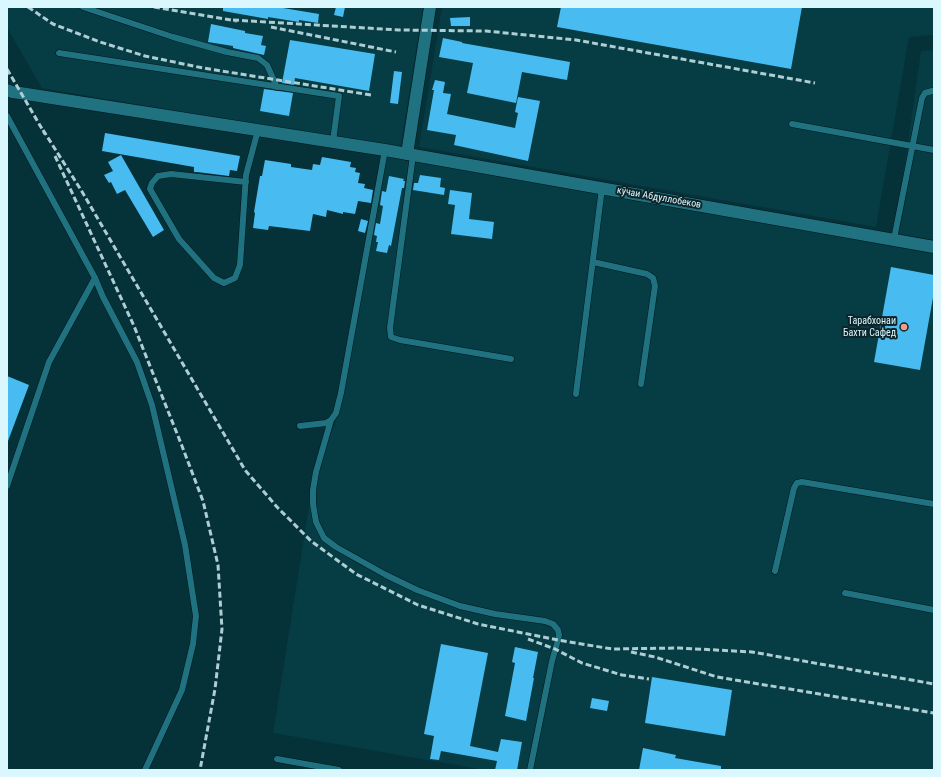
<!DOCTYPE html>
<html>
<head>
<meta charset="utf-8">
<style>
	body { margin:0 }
	#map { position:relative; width:941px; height:777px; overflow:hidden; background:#053139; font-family:"Roboto Condensed",sans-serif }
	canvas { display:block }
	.frame { position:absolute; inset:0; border:8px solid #daf7fd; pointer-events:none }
</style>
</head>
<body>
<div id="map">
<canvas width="941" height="777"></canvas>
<div class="frame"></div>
</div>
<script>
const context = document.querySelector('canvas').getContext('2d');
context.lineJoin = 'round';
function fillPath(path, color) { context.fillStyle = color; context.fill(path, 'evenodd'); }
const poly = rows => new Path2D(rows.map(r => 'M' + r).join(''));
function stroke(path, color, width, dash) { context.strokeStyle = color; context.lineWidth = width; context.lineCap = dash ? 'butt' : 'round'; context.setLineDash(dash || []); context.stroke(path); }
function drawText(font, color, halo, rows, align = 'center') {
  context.font = font + ' "Roboto Condensed",sans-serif'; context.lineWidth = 4; context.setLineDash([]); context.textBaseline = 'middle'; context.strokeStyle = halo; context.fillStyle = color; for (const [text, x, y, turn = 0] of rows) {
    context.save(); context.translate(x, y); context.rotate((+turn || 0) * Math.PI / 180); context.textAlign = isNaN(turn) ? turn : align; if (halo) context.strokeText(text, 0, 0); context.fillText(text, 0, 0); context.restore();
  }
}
const built = poly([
	[7,7,423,7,400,150,42,88,7,28],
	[442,7,934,7,934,35,909,37,876,227,419,147],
	[934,50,934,240,895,233,921,51],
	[385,153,934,254,934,770,484,770,273,733,315,468,335,424]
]);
const building = poly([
	[223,7,277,7,319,14,318,23,299,20,299,22,268,17,268,19,223,11],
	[336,7,345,7,343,17,334,15],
	[561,7,802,7,791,69,557,27],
	[470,17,470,26,451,26,450,18],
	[211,24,245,31,245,33,263,36,261,45,266,46,264,55,233,48,233,46,208,42],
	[443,38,462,42,462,43,570,62,567,80,522,72,516,103,467,93,473,63,439,57],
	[290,40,375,54,369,91,295,78,294,85,282,83],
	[394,71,402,72,398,104,390,103],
	[435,80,445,82,443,93,451,94,447,114,515,128,518,113,515,112,518,97,540,101,528,161,454,145,456,135,427,130,434,90,432,90],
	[264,89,293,93,289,116,260,111],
	[105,133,240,156,237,171,230,170,229,176,197,172,194,172,194,167,102,151],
	[121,155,164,230,153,237,125,190,117,194,111,182,109,183,104,175,113,171,108,162],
	[322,157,351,162,350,167,356,168,355,172,360,173,358,183,365,184,364,188,373,190,371,203,358,201,355,214,343,212,343,214,327,210,326,217,313,214,310,231,269,226,268,230,253,228,255,213,254,212,260,176,262,176,265,160,291,164,291,167,312,170,313,164,320,165],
	[420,175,441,178,440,187,445,188,444,195,413,190,414,183,418,183],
	[389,176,404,179,403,181,405,181,404,188,402,188,391,246,389,245,387,253,376,251,378,242,376,242,377,236,374,235,376,223,380,224,383,206,380,205,382,191,386,192],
	[450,190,472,193,469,219,494,222,492,239,451,234,455,205,448,204],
	[361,219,368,221,365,233,358,231],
	[891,267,934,275,934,292,920,370,874,362],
	[7,376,29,385,8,441,7,441],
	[441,644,488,653,470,746,498,752,501,739,522,742,517,770,495,770,497,761,441,751,439,760,430,759,434,736,424,734],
	[515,647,538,652,533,678,534,678,526,721,505,716,515,663,512,662],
	[652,677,732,690,725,736,645,723],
	[592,698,609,701,607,711,590,708],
	[643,748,676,755,675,758,721,766,721,770,639,770]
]);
const service = poly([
	[83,7,173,37,227,52,258,58,267,65,277,87],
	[59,53,339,96,333,141],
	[7,116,95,278,103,297,137,362,152,405,185,545,196,616,193,644,182,690,145,770],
	[792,124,934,150],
	[413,155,390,328,391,337,400,340,511,359],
	[246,182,171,174,158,176,152,183,150,189,179,239,214,278,224,283,235,278,240,265,246,175,258,130],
	[894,239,922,98,925,93,932,91,934,91],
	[593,262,647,274,653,278,655,286,641,384],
	[576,394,602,188],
	[331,420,316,472,313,490,313,504,316,522,324,538,336,547,386,575,417,590,460,606,495,614,545,621,553,624,558,630,559,635,558,640,552,661,530,770],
	[300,426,326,423,331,420,336,413,341,393,385,150],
	[7,486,49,362,95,278],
	[775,571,794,488,797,483,802,482,934,504],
	[845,593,934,610],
	[277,759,339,770]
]);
const minor = poly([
	[407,154,430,7]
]);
const tertiary = poly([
	[7,90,12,92,20,93,385,150,934,247]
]);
const rail = poly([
	[28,7,53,24,100,42,145,56,203,68,371,95],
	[154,7,237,21],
	[233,20,399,30,486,31,576,40,815,83],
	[271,27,396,52],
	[7,69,45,134],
	[43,130,81,190,245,470,277,507,311,541,356,574,418,605,478,624,558,640,612,649,679,648,752,652,934,684],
	[55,156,134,326,182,446,203,501,218,565,222,629,215,689,200,770],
	[528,639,555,649,582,663,622,675,649,679],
	[631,652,655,657,717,677,934,713]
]);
const markers = [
	[904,327,4,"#f49d8c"]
];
const streetNames = [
	["кӯчаи Абдуллобеков",659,198,10]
];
const poiNames = [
	["Тарабхонаи",896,321],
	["Бахти Сафед",896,333]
];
fillPath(built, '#063c44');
fillPath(building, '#48bcf0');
stroke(service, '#01171c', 7);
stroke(minor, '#01171c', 13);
stroke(tertiary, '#01171c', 13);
stroke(service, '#207280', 6);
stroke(minor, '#207280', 12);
stroke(tertiary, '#207280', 12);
stroke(rail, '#aeced4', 3, [6, 3]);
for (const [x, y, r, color] of markers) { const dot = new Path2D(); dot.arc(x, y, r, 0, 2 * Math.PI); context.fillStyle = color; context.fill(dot); stroke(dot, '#0d252a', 1.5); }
drawText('10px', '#daf7fd', '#0d252a', streetNames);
drawText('10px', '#daf7fd', '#0d252a', poiNames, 'right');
</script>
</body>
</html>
